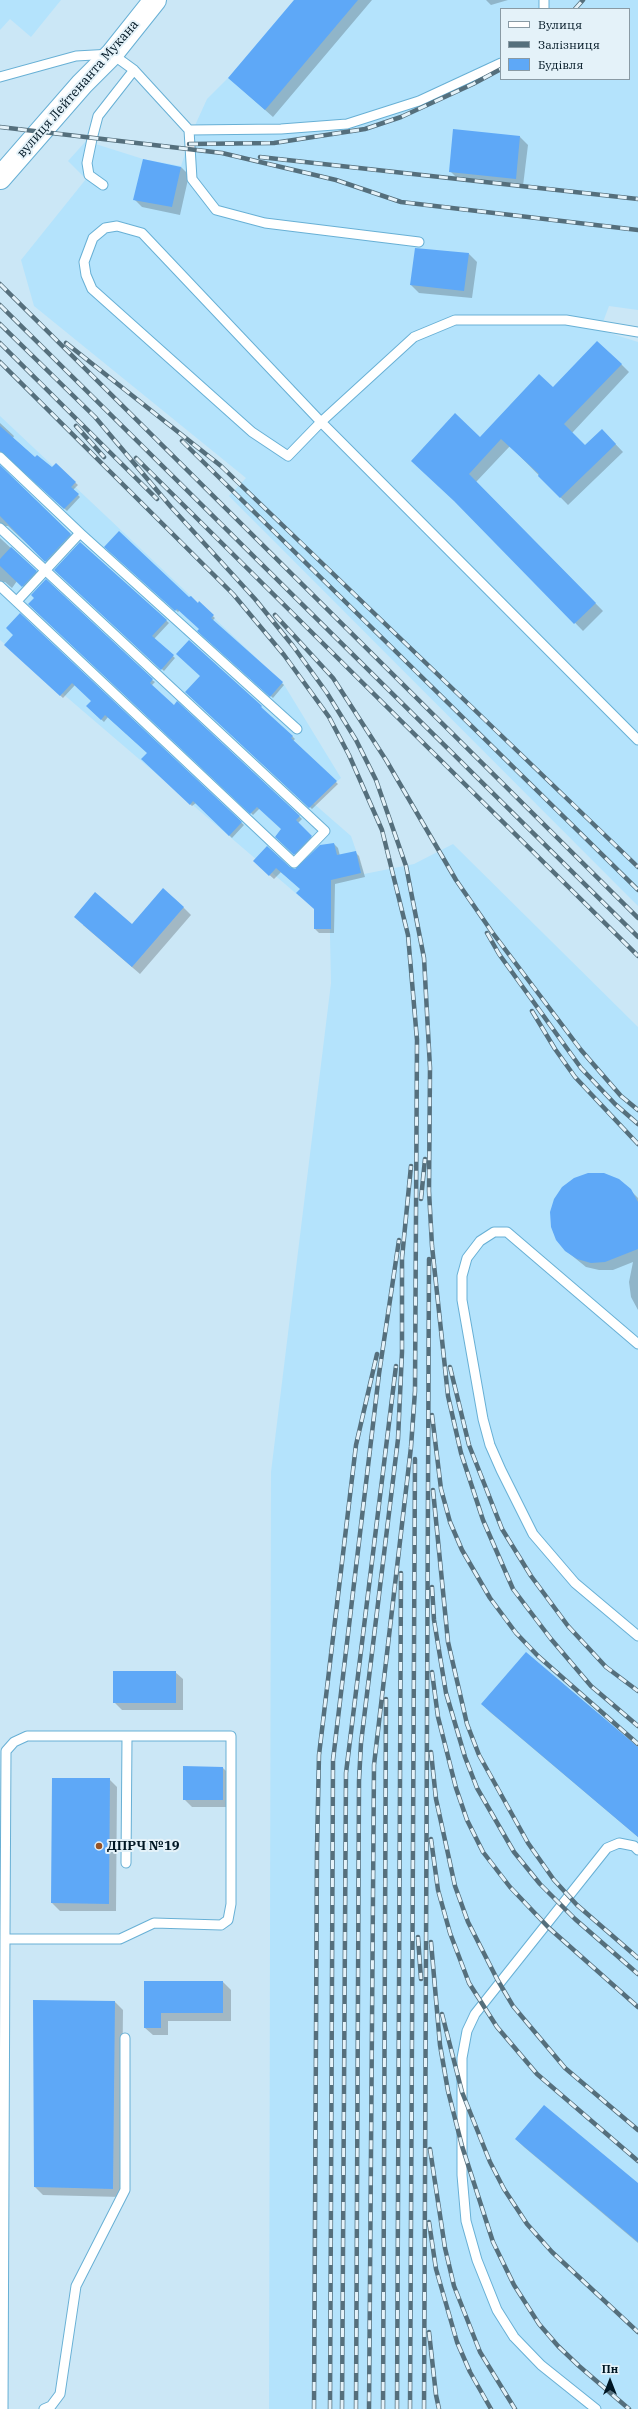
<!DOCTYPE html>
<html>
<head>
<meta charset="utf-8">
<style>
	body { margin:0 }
	#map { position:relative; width:638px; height:2409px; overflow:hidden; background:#cbe7f6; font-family:"IBM Plex Serif",serif }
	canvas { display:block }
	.legend { position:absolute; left:500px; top:8px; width:130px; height:72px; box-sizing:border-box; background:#e4f2f9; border:1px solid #899aa4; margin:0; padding:5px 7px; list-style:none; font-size:12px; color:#001724 }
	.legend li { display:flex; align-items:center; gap:8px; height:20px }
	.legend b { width:20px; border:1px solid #899aa4 }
	.north { position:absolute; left:590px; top:2361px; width:40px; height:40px; -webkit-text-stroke:3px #e4f2f9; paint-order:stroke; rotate:0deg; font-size:11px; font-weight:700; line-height:16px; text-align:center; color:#001724 }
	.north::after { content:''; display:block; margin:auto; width:14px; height:18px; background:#001724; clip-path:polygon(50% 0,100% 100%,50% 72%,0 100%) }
</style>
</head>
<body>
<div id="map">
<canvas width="638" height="2409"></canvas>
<ul class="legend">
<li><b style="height:5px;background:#fff"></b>Вулиця</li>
<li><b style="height:5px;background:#556f7c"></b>Залізниця</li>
<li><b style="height:11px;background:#5ea8f7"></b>Будівля</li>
</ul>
<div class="north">Пн</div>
</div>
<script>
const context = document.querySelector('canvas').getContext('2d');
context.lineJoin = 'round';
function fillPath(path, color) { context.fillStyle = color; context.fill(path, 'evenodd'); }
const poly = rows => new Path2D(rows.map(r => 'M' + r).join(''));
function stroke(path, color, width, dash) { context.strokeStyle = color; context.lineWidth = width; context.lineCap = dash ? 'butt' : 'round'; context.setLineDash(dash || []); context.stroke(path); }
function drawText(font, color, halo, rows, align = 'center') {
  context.font = font + ' "IBM Plex Serif",serif'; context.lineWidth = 4; context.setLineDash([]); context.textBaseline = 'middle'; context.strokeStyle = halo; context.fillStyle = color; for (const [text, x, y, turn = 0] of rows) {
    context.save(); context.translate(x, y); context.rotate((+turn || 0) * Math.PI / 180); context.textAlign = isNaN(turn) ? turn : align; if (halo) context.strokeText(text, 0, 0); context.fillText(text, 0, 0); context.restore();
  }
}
const built = poly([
	[0,0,61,0,31,37,10,19,0,30],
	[294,0,638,0,638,310,609,306,600,330,638,342,638,906,229,496,246,478,34,306,21,260,86,179,68,161,86,141,143,159,181,166,192,132,207,99,228,78],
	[501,9,629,9,629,79,501,79],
	[0,416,283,683,341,778,312,802,351,836,364,874,414,864,453,844,638,1027,638,2409,269,2409,271,1472,331,983,329,890,299,896,0,640]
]);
const shadow = poly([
	[296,0,372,0,273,117,229,78],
	[486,0,508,0,491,5],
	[454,130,520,137,528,145,523,186,458,179,450,171],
	[181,167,189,175,180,215,142,207,134,199],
	[469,254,477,262,472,298,419,293,411,285],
	[621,364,629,372,572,433,585,446,602,430,623,452,568,505,510,446,476,482,603,611,583,631,461,506,420,468,480,438,553,389],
	[0,423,14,436,13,438,35,458,52,469,56,465,78,485,73,490,80,497,67,511,8,455,0,454],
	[0,467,73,537,48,563,8,526,0,526],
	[0,538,39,574,25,588,17,581,12,588,5,582,0,583],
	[80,543,169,623,154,639,175,658,164,671,55,570],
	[105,547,198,604,199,603,215,618,212,621,284,685,273,698,201,633,200,629,180,610,178,612],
	[32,607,152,680,155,682,151,686,174,706,177,703,300,817,302,819,298,823,313,839,297,856,276,836,282,829,260,808,253,815],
	[20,615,244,825,232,838,196,803,192,806,143,759,148,753,108,717,104,722,90,709,93,701,75,685,63,698,6,645,15,635],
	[201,676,261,706,262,710,292,736,295,739,293,741,338,784,312,809,187,692],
	[334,844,338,848,340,856,355,852,359,856,365,877,335,884,334,933,319,933,315,929,315,909,301,889,281,872,274,879,258,865,296,870],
	[183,907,191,915,140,974,83,925,132,925],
	[630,1190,638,1198,638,1310,631,1297,629,1282,633,1262,613,1270,599,1270,586,1267,565,1250],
	[175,1672,183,1679,183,1710,122,1710,114,1702],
	[482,1704,638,1748,638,1837,490,1712],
	[223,1768,231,1776,230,1807,192,1807,184,1799],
	[109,1779,117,1787,116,1911,60,1911,52,1903],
	[145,1982,223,1982,231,1990,231,2021,168,2021,168,2035,153,2035,145,2028],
	[34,2001,115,2002,123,2010,121,2197,43,2195,35,2187],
	[516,2139,638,2185,638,2243,524,2147]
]);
const building = poly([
	[294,0,358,0,265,110,228,78],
	[453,129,520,136,516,179,449,172],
	[143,159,181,167,172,207,133,200],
	[415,248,469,253,464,291,410,285],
	[597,341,622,364,564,424,585,445,602,429,616,444,560,498,538,476,539,474,501,439,469,474,596,603,574,624,454,501,411,461,455,413,480,437,539,374,553,387],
	[0,426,35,457,37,455,52,467,56,463,76,482,71,487,79,494,64,509,0,451],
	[0,465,71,534,45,562,0,516],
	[119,531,189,597,191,596,198,603,199,601,214,615,211,618,283,682,270,697,197,631,199,629,177,609,175,611,104,547],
	[80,542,167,620,152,636,174,655,161,670,54,570],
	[11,547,37,571,22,587,0,566,0,559],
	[46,579,153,679,150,683,174,705,177,701,300,816,296,820,312,836,294,855,275,837,281,829,257,807,250,814,28,604,34,598,31,595],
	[20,613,242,822,229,836,193,801,190,805,141,759,147,753,105,715,101,720,86,706,91,701,72,683,60,696,4,645,13,635,6,628],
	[189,640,262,706,261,707,293,736,291,738,337,781,309,808,185,692,200,676,176,654],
	[334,843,337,855,356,851,361,873,331,880,331,929,314,929,314,909,296,893,300,889,276,868,269,876,253,861,267,846,290,867,295,869,320,845],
	[163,888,184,907,132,967,74,917,95,892,132,924],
	[588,1173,604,1173,619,1179,631,1189,638,1202,638,1249,605,1262,591,1263,577,1259,565,1251,556,1240,551,1227,550,1212,554,1199,562,1187,574,1178],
	[526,1652,638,1747,638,1837,481,1704],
	[113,1671,176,1671,176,1703,113,1703],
	[183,1766,223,1767,223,1800,183,1800],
	[52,1778,110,1778,109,1904,51,1903],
	[144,1981,223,1981,223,2013,161,2013,161,2028,144,2028],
	[33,2000,115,2001,113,2189,34,2187],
	[544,2105,638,2183,638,2242,515,2139]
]);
const lane = poly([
	[544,9,544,0],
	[0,77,76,56,112,54,134,70,189,130,281,129,347,124,419,101,501,63],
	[189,130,192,179,216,210,265,223,419,242],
	[103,185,89,175,87,163,92,139,98,116,134,70],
	[638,332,566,320,455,320,414,337,321,422,288,456,252,432,92,289,86,275,84,262,93,238,105,228,117,226,142,233,321,422,638,740],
	[0,457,80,533,297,729],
	[0,528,325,831,294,863,0,586],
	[17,601,80,533],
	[638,1344,507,1232,494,1232,480,1241,467,1258,462,1276,462,1300,483,1419,490,1445,501,1470,533,1534,575,1583,638,1636],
	[126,1863,127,1737],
	[3,2409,5,1932,6,1751,14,1742,27,1736,231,1736,231,1904,228,1920,221,1925,154,1923,120,1939,5,1939],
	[44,2409,51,2406,60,2394,76,2286,125,2190,125,2038],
	[596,2409,541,2365,514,2337,497,2310,477,2260,466,2221,462,2175,462,2058,467,2031,475,2014,607,1848,619,1843,634,1846,638,1850]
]);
const secondary = poly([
	[0,178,82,84,112,54,155,0]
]);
const rail = poly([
	[575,9,583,0],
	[0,127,222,153,336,180,401,202,638,230],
	[189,144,274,143,365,129,401,117,473,84,501,69],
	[260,157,638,199],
	[0,284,638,918],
	[0,305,638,937],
	[0,324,95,417,171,507,255,599,293,646,327,693,356,740,376,780,406,866,424,958,430,1068,429,1191,432,1246,448,1396,461,1453,483,1520,513,1589,551,1639,591,1686,638,1726],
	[0,343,157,499],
	[66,343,221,466,638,867],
	[0,362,233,594,284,655,329,717,349,755,382,830,408,935,417,1040,415,1391,411,1447,374,1765,369,2409],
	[76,426,104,457],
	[182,441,638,890],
	[136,458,638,956],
	[275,615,333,678,386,760,456,880,492,932,581,1050,621,1096,638,1110],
	[487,933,499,954,581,1068,615,1104,638,1124],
	[532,1011,555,1049,575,1077,638,1144],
	[421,1199,425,1159],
	[450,1367,469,1445,502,1529,531,1576,568,1626,606,1667,638,1691],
	[432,1415,441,1489,450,1522,462,1550,490,1598,516,1633,538,1656,638,1744],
	[433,1490,448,1642,467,1724,479,1755,528,1843,554,1880,577,1905,638,1958],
	[432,1587,434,1620,446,1693,465,1757,477,1788,514,1852,540,1884,575,1919,638,1974],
	[432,1672,438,1717,456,1788,467,1820,483,1852,510,1887,549,1928,638,2007],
	[431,1752,436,1799,455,1886,468,1922,497,1979,513,2006,565,2068,638,2130],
	[431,1839,438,1890,450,1933,469,1983,497,2027,537,2074,638,2161],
	[418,1937,421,1979],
	[431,1942,440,2045,448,2091,462,2146,493,2242,514,2285,539,2324,558,2346,579,2366,629,2409],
	[442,2014,462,2092,490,2162,504,2189,527,2224,552,2252,638,2332],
	[430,2149,445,2248,454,2286,480,2352,515,2409],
	[429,2222,436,2269,457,2342,470,2372,491,2409],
	[429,2332,436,2395,439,2409],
	[314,2409,317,1849,319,1755,356,1445,377,1354],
	[330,2409,333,1760,379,1374,399,1240],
	[342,2409,346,1773,396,1366],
	[356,2409,359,1781,361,1743,398,1439,402,1352,402,1258,411,1166],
	[383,2409,386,1699],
	[397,2409,401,1573],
	[410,2409,415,1459],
	[424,2409,429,1259]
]);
const markers = [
	[99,1846,4,"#975325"]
];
const streetNames = [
	["вулиця Лейтенанта Мукана",78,89,-49]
];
const poiNames = [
	["ДПРЧ №19",107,1846]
];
fillPath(built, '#b4e3fc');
fillPath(shadow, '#0003');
fillPath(building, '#5ea8f7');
stroke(lane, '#68b0d5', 11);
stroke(secondary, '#68b0d5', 24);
stroke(lane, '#fff', 9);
stroke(secondary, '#fff', 22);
stroke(rail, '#556f7c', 4.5);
stroke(rail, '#e4f2f9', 3, [9]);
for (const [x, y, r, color] of markers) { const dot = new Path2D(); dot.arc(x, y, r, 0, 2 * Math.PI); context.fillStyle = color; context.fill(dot); stroke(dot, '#e4f2f9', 1.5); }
drawText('13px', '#001724', '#e4f2f9', streetNames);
drawText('bold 13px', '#001724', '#e4f2f9', poiNames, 'left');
</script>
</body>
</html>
